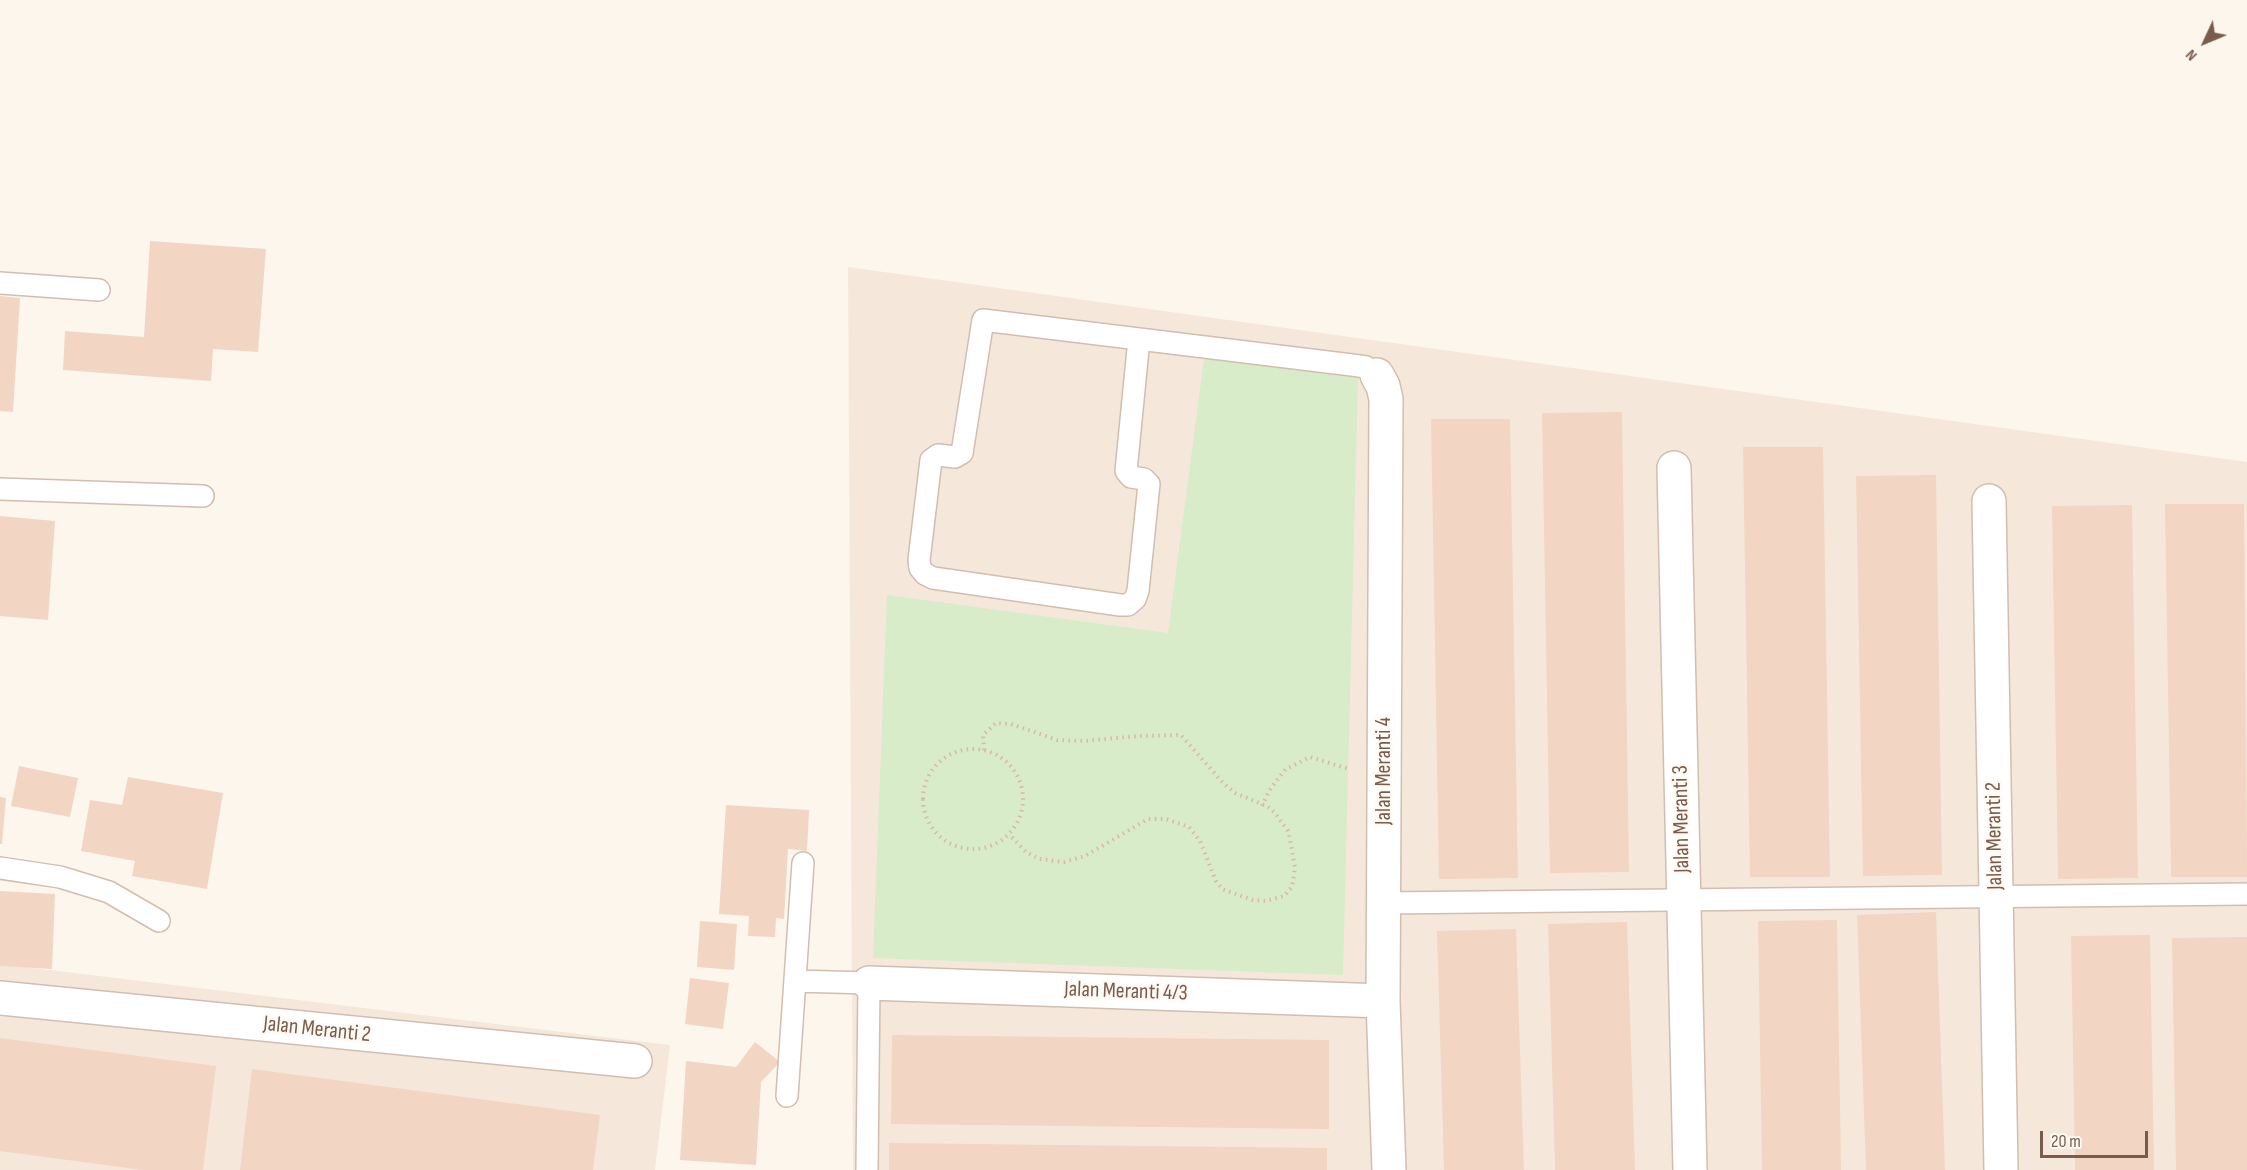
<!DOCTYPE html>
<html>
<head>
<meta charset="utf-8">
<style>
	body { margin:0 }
	#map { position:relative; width:2247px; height:1170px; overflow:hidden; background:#fdf6ec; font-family:"Sofia Sans Condensed",sans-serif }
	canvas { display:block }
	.north { position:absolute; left:2175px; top:12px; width:60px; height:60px; -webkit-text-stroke:4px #fffaf3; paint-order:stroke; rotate:226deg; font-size:16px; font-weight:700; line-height:24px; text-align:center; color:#7a5c4d }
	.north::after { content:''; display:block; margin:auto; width:21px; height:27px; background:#7a5c4d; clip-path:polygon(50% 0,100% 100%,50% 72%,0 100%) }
	.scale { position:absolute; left:2040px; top:1131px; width:108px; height:27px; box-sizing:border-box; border:3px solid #7a5c4d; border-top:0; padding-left:8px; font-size:18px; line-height:21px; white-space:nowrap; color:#7a5c4d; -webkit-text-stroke:4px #fffaf3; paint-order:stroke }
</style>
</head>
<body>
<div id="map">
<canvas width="2247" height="1170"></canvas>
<div class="north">N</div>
<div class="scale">20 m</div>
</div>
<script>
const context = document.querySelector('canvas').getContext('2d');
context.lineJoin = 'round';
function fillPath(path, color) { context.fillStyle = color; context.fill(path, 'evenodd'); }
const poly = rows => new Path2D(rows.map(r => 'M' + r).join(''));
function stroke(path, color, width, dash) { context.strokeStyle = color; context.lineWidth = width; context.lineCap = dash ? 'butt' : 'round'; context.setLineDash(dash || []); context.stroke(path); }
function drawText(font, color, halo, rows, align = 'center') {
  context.font = font + ' "Sofia Sans Condensed",sans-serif'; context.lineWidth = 5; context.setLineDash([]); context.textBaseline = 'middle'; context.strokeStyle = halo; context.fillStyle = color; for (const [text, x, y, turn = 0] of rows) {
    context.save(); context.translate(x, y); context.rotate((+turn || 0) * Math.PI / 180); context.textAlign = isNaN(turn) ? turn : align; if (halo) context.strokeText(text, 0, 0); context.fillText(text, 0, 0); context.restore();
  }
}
const residential = poly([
	[848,267,2247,462,2247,1170,853,1170],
	[0,964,670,1045,655,1170,0,1170]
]);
const green = poly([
	[1204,359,1358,376,1343,975,873,958,887,595,1168,633]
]);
const building = poly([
	[150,241,266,249,258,352,213,349,211,381,63,370,65,331,144,337],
	[0,296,20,298,13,412,0,411],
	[1622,412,1629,872,1550,873,1542,413],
	[1431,419,1510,419,1518,878,1439,879],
	[1743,447,1823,447,1830,877,1750,877],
	[1936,475,1942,875,1863,876,1856,476],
	[2165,504,2244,504,2247,877,2171,877],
	[2132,505,2138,878,2058,879,2052,506],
	[0,516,55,521,48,620,0,616],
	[19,766,78,778,70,817,11,806],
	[128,777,223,793,207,889,132,876,135,861,81,851,90,800,122,805],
	[0,797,6,798,2,844,0,844],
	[726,805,809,810,807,851,788,849,784,919,776,918,775,937,748,936,749,916,719,914],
	[0,891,55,894,52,969,0,966],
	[1936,912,1945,1170,1866,1170,1857,915],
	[1837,920,1841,1170,1762,1170,1758,921],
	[700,921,737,924,734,970,697,967],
	[1627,922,1635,1170,1555,1170,1548,924],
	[1516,929,1524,1170,1444,1170,1437,931],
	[2150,935,2154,1170,2075,1170,2071,936],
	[2247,937,2247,1170,2176,1170,2172,938],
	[690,978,729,983,723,1029,685,1024],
	[892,1035,1329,1040,1329,1129,891,1124],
	[0,1038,216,1066,203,1170,143,1170,0,1151],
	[755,1042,780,1062,761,1082,756,1165,680,1160,686,1061,736,1067],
	[252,1069,600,1115,593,1170,240,1170],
	[889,1143,1327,1148,1327,1170,889,1170]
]);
const path = poly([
	'923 799a50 50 0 1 1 100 0a50 50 0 1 1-100 0Z',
	[984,750,983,735,996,723,1011,724,1057,740,1084,741,1139,736,1181,735,1224,784,1235,793,1267,806,1275,813,1288,831,1290,839,1295,868,1292,887,1284,896,1266,901,1253,900,1222,889,1216,881,1200,841,1189,827,1166,819,1148,819,1085,856,1064,862,1039,859,1026,852,1009,834],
	[1262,806,1269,791,1280,776,1286,769,1310,757,1349,769]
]);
const service = poly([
	[0,283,99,290],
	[1139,339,1126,471,1131,477,1144,479,1149,484,1138,591,1135,599,1128,605,1120,605,933,578,925,574,920,568,919,560,931,460,938,455,955,457,962,453,983,320,1139,339,1352,365,1366,367,1377,375],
	[0,489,203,496],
	[0,868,60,877,109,892,159,921],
	[1383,903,2247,894],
	[795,981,869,983,867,1170],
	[787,1096,803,863]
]);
const minor = poly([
	[1377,375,1383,386,1386,399,1383,1001,1389,1170],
	[1674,468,1690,1170],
	[1989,501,2001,1170],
	[869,983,1383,1001],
	[0,998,635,1061]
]);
const streetNames = [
	["Jalan Meranti 4",1384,771,-90],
	["Jalan Meranti 3",1682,819,-91],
	["Jalan Meranti 2",1995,836,-91],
	["Jalan Meranti 4/3",1126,992,2],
	["Jalan Meranti 2",317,1030,6]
];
fillPath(residential, '#f5e8da');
fillPath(green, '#d8ecc9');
fillPath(building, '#f3d5c3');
stroke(service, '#d1beb0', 24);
stroke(minor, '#d1beb0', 36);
stroke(path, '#d9b8a5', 4, [1.5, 4.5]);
stroke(service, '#fff', 21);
stroke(minor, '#fff', 33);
drawText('22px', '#7a5c4d', '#fffaf3', streetNames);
</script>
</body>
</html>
